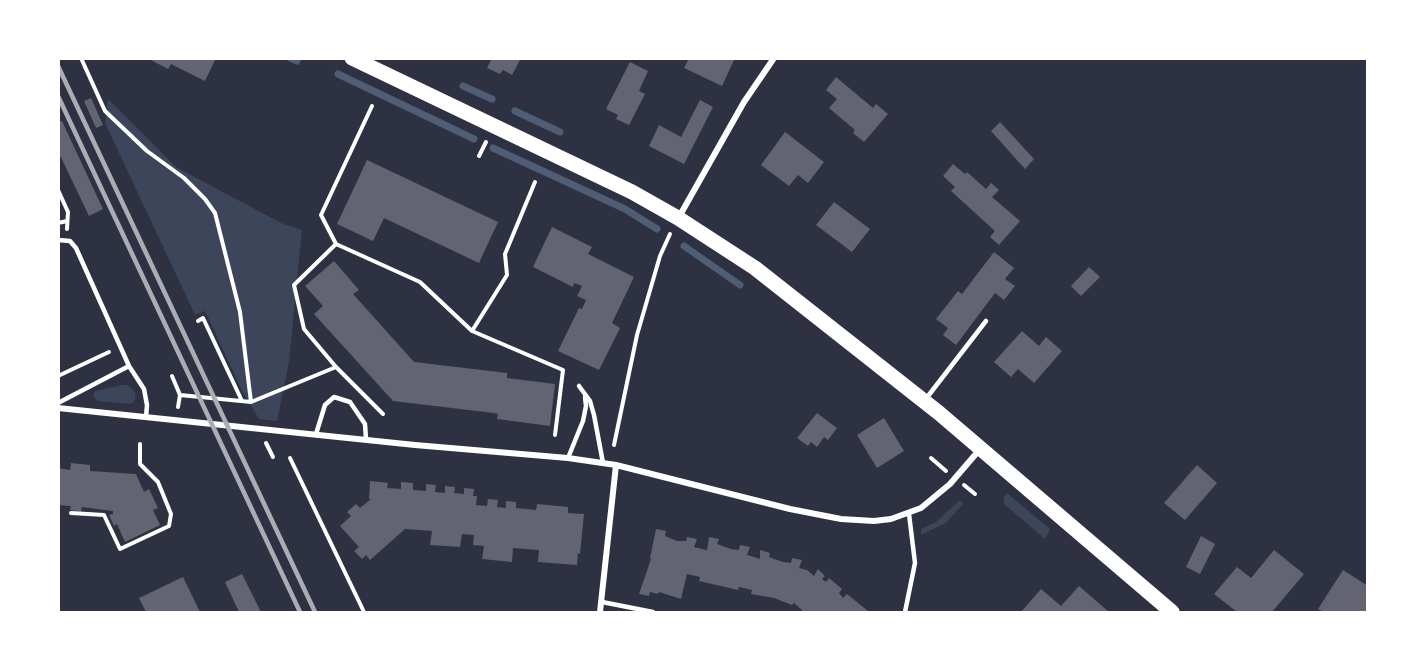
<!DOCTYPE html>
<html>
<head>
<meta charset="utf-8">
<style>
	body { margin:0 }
	#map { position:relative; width:1426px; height:671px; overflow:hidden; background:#2d3142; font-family:"Golos Text",sans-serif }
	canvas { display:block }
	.frame { position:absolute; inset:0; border:60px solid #fff; pointer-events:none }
</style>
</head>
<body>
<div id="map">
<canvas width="1426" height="671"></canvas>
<div class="frame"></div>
</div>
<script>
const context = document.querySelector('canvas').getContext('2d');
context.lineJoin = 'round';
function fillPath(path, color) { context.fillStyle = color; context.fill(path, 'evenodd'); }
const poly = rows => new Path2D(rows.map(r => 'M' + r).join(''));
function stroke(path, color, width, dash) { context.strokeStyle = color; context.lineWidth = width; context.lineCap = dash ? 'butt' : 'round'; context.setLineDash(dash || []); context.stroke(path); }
const green = poly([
	[108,99,176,167,281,223,302,230,289,362,277,421,259,419,242,391,205,311,195,315,105,123],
	[122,385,128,385,135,392,136,398,133,403,128,404,98,401,93,397,95,391],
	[1007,493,1050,529,1045,539,1004,504,1004,498],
	[960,500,963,504,946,523,921,535,921,529,936,522]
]);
const stream = poly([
	[290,58,297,61],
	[338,74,474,139],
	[463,86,492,99],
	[515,111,560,132],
	[493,148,625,209,657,229],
	[684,246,740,285]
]);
const building = poly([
	[147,58,216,58,205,81,171,64,168,69],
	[492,58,521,58,512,75,503,70,500,74,487,68],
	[689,58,735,58,722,86,684,68],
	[630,62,648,71,639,91,645,94,629,125,616,119,618,115,606,109],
	[836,77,873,108,876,104,888,114,864,142,853,133,855,130,829,108,837,99,826,90],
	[91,98,103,125,96,128,84,101],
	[700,100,713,107,684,164,649,146,659,125,681,137],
	[62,121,103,209,89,216,58,151,58,122],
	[1000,122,1034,159,1025,169,991,131],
	[785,132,824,162,808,183,798,175,789,186,761,165],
	[367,160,498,222,479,263,384,218,373,241,337,224],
	[953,164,965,174,967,172,986,189,991,183,999,190,992,197,1020,221,999,245,990,237,995,231,951,191,955,187,943,176],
	[834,202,870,229,852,252,816,225],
	[552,227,592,247,588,254,634,277,612,323,620,328,599,370,558,351,579,308,582,309,586,300,577,296,582,286,574,283,573,287,533,267],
	[994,252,1014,268,1005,279,1015,286,1004,300,995,293,956,345,943,335,948,328,936,319,958,291,962,294],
	[334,261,359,290,353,294,414,362,507,373,507,378,555,384,550,426,497,419,498,414,494,413,393,401,314,314,323,306,305,286],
	[1089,267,1100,277,1081,296,1071,286],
	[1022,331,1039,346,1046,337,1062,351,1034,383,1018,369,1011,377,994,362],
	[817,413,837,428,828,440,824,437,817,447,811,442,808,446,797,438],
	[884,418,904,451,877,468,857,435],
	[71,463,90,465,90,471,136,474,144,492,149,489,158,508,153,510,160,525,125,542,117,524,114,526,109,515,113,514,113,511,82,507,81,512,76,511,70,510,71,506,58,505,58,468,70,470],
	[1197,465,1217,483,1185,520,1164,503],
	[370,481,388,483,387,488,401,489,401,482,413,483,413,490,426,491,426,484,436,485,435,492,445,493,445,486,455,487,454,493,464,494,464,488,474,489,473,496,477,496,476,505,487,506,488,499,498,500,497,507,506,508,506,501,516,502,516,508,536,510,537,504,568,507,568,513,584,514,580,554,578,553,577,565,538,562,539,550,513,548,512,562,482,559,484,546,473,545,474,535,462,534,460,547,430,545,432,531,405,529,370,560,366,555,362,559,354,551,359,547,340,526,351,516,347,512,356,504,360,508,371,499,369,499],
	[656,529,666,531,665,536,677,541,686,541,687,537,697,539,694,547,707,550,709,537,719,539,717,544,731,549,739,550,740,545,750,547,747,555,754,557,760,559,760,550,770,553,769,557,783,562,791,563,792,558,802,560,799,568,807,570,814,576,818,569,825,576,822,579,826,582,829,578,842,589,839,593,843,598,847,594,868,611,867,612,800,612,802,610,794,603,792,605,774,598,751,594,752,590,739,587,738,590,699,581,700,577,687,574,681,599,659,592,658,594,650,592,649,596,639,594,651,559,650,558],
	[1201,536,1215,544,1200,574,1186,567],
	[1274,550,1304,574,1272,612,1237,612,1214,594,1237,567,1251,578],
	[1343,570,1368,586,1368,612,1324,612,1318,609],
	[242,574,261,612,239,612,225,582],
	[183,577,200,612,146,612,139,598],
	[1079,586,1109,612,1021,612,1041,589,1061,606]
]);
const path = poly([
	[81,58,105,111,147,151,184,178,205,199,215,213,240,312,251,402],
	[479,156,486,142],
	[58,190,68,212,67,229],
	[58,223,67,221],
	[336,244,420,282,472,331,507,275,505,254,535,182],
	[198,321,203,318,242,401],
	[472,331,563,370,555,435],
	[336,367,304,329,294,285,336,244,321,215,372,106],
	[58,376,109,352],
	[172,376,180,395],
	[178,407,180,395,251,402,336,367,383,414],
	[266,443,273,457],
	[614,445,637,335,660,256,670,234],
	[290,458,364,612],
	[931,458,946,471],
	[964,485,975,494],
	[71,513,104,515,120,549,169,526,171,514,158,482,140,464,140,444]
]);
const service = poly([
	[58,240,70,241,76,248,129,366,144,389,147,405,146,417],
	[579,386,590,401,594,415,603,463],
	[925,400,986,321],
	[58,403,129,366],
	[316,434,325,405,334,397,350,402,365,424,366,439],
	[568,458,583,421,586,406,585,397],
	[602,602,653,612],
	[905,612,915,563,909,514]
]);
const minor = poly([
	[679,217,744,102,774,58],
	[58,408,415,445,568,458,616,465,790,509,841,519,874,521,891,519,921,508,950,484,981,448],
	[600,612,616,465]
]);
const primary = poly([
	[352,58,632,192,678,218,755,268,939,413,1172,612]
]);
const rail = poly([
	[58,66,315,612],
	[58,96,300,612]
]);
fillPath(green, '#3c4559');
stroke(stream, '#4f5d75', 7);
fillPath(building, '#626471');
stroke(path, '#fff', 4);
stroke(service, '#fff', 4.5);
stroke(minor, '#fff', 6);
stroke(primary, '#fff', 15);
stroke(rail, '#abadb3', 4.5);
</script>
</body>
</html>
